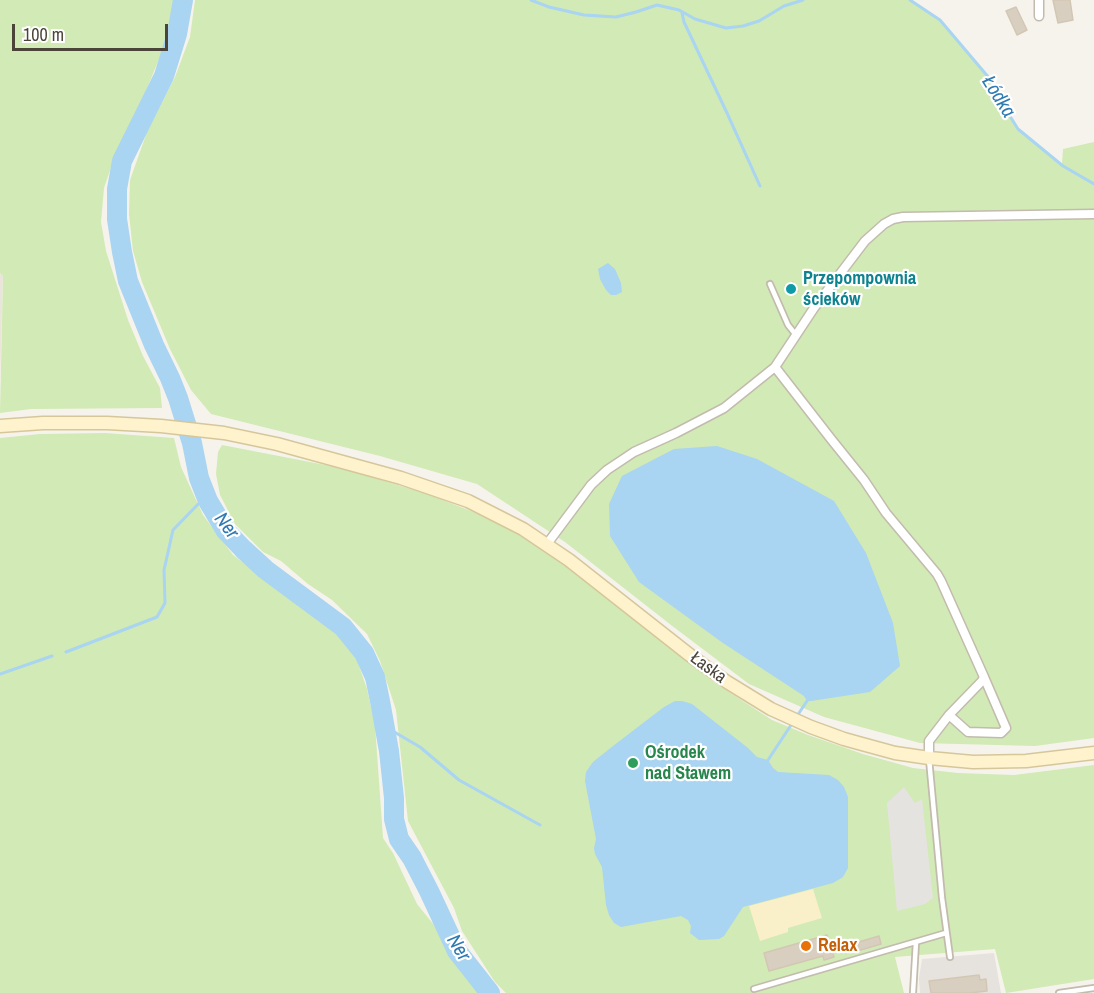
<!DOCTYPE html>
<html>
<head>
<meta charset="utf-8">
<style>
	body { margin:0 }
	#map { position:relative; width:1094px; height:993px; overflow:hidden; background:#f6f3ec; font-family:"Archivo Narrow",sans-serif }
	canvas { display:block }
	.scale { position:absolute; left:12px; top:24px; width:156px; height:27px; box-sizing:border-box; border:3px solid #4b4439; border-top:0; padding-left:8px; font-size:18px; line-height:21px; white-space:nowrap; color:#4b4439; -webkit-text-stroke:4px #fff; paint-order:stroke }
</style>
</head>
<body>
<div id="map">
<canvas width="1094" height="993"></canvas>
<div class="scale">100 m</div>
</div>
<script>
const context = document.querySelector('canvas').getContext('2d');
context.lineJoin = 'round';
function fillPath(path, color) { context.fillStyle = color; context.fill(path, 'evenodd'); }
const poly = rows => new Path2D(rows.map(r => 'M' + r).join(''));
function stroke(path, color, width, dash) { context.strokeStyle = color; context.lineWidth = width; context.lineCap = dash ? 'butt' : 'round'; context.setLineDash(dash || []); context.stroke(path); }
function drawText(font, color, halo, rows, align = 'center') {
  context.font = font + ' "Archivo Narrow",sans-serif'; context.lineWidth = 4.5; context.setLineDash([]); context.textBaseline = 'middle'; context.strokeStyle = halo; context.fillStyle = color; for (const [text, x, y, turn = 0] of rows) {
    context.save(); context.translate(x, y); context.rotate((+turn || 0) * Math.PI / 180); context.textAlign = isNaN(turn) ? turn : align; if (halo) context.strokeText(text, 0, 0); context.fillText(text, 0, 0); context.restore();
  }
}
const residential = poly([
	[0,273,3,276,0,382]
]);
const industrial = poly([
	[994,953,1001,993,920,993,919,978,922,959]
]);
const green = poly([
	[0,0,174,0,169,35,145,93,115,156,104,188,101,222,106,251,128,320,143,356,160,388,162,408,31,409,0,413,3,276,0,273],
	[195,0,910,0,940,20,990,79,998,97,1018,129,1062,165,1063,149,1094,142,1094,738,1035,746,920,743,824,717,749,684,671,625,565,542,477,484,380,456,211,414,191,390,170,349,142,282,133,251,129,214,130,180,147,132,175,77,190,37],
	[105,433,174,438,181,467,203,515,233,555,296,602,323,618,341,637,357,660,367,689,375,725,383,838,393,853,417,904,434,925,452,956,479,993,0,993,0,438,40,434],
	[222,445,341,468,427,494,471,511,521,534,590,583,654,632,715,683,772,720,808,735,863,754,913,768,958,773,1014,775,1094,765,1094,979,1006,993,995,949,895,957,904,993,506,993,495,982,462,931,454,908,408,821,396,710,380,661,367,634,332,600,308,584,281,561,263,552,235,524,220,495,216,474,218,452]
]);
const sand = poly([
	[813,889,822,918,788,928,788,932,760,941,749,906]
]);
const parking = poly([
	[904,787,915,803,922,799,933,898,925,904,897,911,887,803]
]);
const water = poly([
	[608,263,615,269,621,283,622,292,616,295,611,295,606,290,600,279,598,269],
	[717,446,757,459,834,501,866,553,893,623,900,666,870,692,811,701,807,701,804,696,723,643,639,582,610,536,609,504,622,476,674,449],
	[675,701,682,701,692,704,748,748,757,757,768,760,773,768,778,772,829,775,838,780,844,787,848,797,848,868,843,877,833,883,743,907,724,936,719,939,699,940,690,933,691,926,688,920,681,916,621,927,614,923,609,915,606,905,602,867,595,854,594,848,596,839,585,781,586,772,593,762,613,746,664,707]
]);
const stream = poly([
	[531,0,549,7,584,15,616,17,636,12,657,5,679,10,695,19,726,28,743,26,759,21,784,6,803,0],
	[910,0,940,20,990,79,998,97,1018,129,1063,166,1094,184],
	[682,13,684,22,727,113,760,186],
	[66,652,157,617,165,603,164,570,173,530,206,496],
	[0,674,52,656],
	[797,716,807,701],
	[384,726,420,747,459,780,540,825],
	[768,760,793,722]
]);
const river = poly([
	[183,0,177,34,164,76,122,161,117,189,117,219,122,252,128,281,154,345,170,378,178,398,192,443,199,478,208,501,226,531,243,549,266,570,343,627,364,653,375,677,380,701,389,751,394,798,394,819,399,839,412,858,429,891,457,951,490,993]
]);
const building = poly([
	[1053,0,1070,0,1073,20,1058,23,1053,0],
	[1016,7,1027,30,1017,35,1006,11,1016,7],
	[793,282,798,291,789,295,785,286,793,282],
	[827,935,834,957,824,960,823,956,769,971,764,953,827,935],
	[879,936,881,944,854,952,852,944,879,936],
	[979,975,980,980,986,979,987,991,970,993,931,993,929,981,979,975]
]);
const service = poly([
	[770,284,788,325,796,335],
	[929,759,942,898,950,957],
	[754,989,946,933],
	[913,993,916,942],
	[1059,993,1094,988]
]);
const minor = poly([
	[1039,0,1039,16],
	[775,367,814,308,865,241,884,224,893,219,903,217,1094,214],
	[547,544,591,485,607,470,634,452,676,433,724,408,775,367,831,439,864,480,886,513,937,574,941,581,984,677],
	[929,758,929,741,949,715,982,681,984,677,1006,728,1001,733,968,732,949,715]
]);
const secondary = poly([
	[0,426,43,423,107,423,161,426,224,433,277,444,401,478,468,501,523,529,569,560,691,656,727,682,771,709,811,727,844,739,862,744,895,753,929,758,973,762,1026,761,1094,753]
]);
const markers = [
	[791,289,6,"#0f9aa8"],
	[633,763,6,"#2e9e5b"],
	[806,946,6,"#e8710a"]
];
const cultureNames = [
	["Przepompownia",803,279],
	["ścieków",803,300]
];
const streetNames = [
	["Łaska",708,668,36]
];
const leisureNames = [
	["Ośrodek",645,753],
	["nad Stawem",645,774]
];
const foodNames = [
	["Relax",818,946]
];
const waterNames = [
	["Łódka",998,97,58],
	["Ner",226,526,53],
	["Ner",458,948,59]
];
fillPath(residential, '#eae5da');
fillPath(industrial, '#e6e2dd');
fillPath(green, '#d2eab5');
fillPath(sand, '#f9efc9');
fillPath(parking, '#e5e3e0');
fillPath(water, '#a9d4f2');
stroke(stream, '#a9d4f2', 3);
stroke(river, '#a9d4f2', 20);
fillPath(building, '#d8cfc1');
stroke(building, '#d3c7b4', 1.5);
stroke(service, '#c2bbae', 8);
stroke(minor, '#c2bbae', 11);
stroke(secondary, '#d6c79b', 15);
stroke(service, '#fff', 4.5);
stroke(minor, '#fff', 8);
stroke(secondary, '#fff3cd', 12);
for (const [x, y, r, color] of markers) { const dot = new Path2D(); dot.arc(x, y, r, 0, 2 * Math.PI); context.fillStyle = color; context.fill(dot); stroke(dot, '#fff', 2); }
drawText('bold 18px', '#0d838f', '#fff', cultureNames, 'left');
drawText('18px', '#4b4439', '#fff', streetNames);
drawText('bold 18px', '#27864d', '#fff', leisureNames, 'left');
drawText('bold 18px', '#c56008', '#fff', foodNames, 'left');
drawText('italic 20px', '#2e7ab2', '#fff', waterNames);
</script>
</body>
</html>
